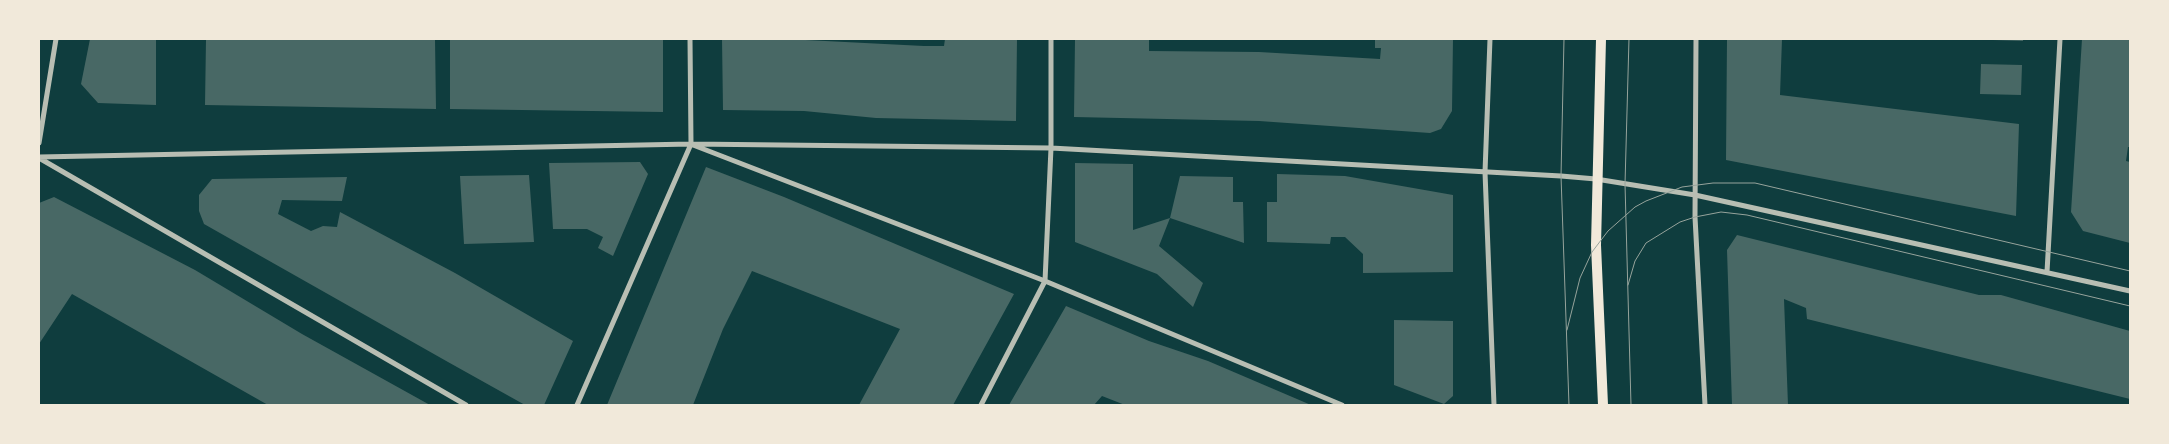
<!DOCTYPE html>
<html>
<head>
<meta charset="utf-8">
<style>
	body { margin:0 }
	#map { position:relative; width:2169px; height:444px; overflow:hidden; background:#0f3d3e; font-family:"Source Sans 3",sans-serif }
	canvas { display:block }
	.frame { position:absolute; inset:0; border:40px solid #f1e9da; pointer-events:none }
</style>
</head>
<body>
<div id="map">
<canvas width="2169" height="444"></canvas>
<div class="frame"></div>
</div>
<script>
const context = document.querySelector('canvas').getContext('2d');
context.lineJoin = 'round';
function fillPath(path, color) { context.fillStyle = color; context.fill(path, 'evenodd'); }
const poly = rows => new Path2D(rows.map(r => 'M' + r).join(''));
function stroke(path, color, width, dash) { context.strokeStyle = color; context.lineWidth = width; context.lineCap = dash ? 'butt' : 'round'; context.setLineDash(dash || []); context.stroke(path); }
const building = poly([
	[90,39,156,39,156,105,98,103,81,84],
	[206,39,435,39,436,109,205,105],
	[450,39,663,39,663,112,450,109],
	[722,39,786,39,924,46,944,46,945,39,1017,39,1016,121,876,118,804,111,723,110],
	[1075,39,1149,39,1149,51,1259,52,1380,59,1381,48,1375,48,1375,39,1453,39,1452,111,1441,129,1430,133,1259,121,1074,117],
	[1727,39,1782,39,1780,95,2019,124,2016,216,1726,160],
	[1993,39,2023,39,2023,41,1993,40],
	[2082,39,2130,39,2130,147,2128,147,2126,161,2130,162,2130,243,2083,231,2071,212],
	[1981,64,2022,65,2021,95,1980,94],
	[640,162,648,174,613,256,598,248,603,237,587,229,553,229,549,163],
	[1075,163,1133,164,1133,230,1170,218,1159,246,1203,283,1193,307,1157,274,1075,242],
	[706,167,784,197,1014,294,953,405,859,405,900,329,752,271,723,329,693,405,607,405],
	[1277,174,1345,176,1453,195,1453,272,1363,273,1363,254,1345,237,1331,237,1330,244,1267,242,1267,202,1277,202],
	[529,175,534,242,464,244,460,176],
	[1180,176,1233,177,1233,202,1243,202,1244,243,1170,218],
	[347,177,342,201,282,200,278,214,311,231,323,226,337,227,340,212,455,273,573,341,544,405,525,405,448,362,204,224,199,211,199,195,212,179],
	[54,197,195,270,302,334,430,405,268,405,72,294,39,344,39,203],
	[1737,235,1979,295,2001,295,2130,331,2130,399,1807,319,1806,308,1784,299,1788,405,1732,405,1727,250],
	[1066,306,1149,341,1208,361,1311,405,1125,405,1102,396,1094,405,1009,405],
	[1394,320,1453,321,1453,396,1444,404,1394,385]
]);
const minor = poly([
	[1490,39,1485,172,1494,405],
	[1696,39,1695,217,1705,405],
	[39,143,56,39],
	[693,145,1045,281,1342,405],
	[39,157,691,144,1051,148,1561,176,1596,179,1695,195,2130,291],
	[39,158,466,405],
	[2047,272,2060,39],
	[577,405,691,144,690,39],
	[981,405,1045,281,1051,148,1051,39]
]);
const secondary = poly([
	[1601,39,1596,245,1603,405]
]);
const tram = poly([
	[1564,39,1561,176,1569,405],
	[1629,39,1625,184,1631,405],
	[1628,285,1635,261,1646,243,1680,222,1695,217,1721,212,1747,215,2130,306],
	[1567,330,1580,278,1592,252,1608,231,1635,207,1646,201,1682,187,1713,183,1755,183,2130,271]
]);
fillPath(building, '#486865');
stroke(minor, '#b8beb3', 5);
stroke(secondary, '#f1e9da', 10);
stroke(tram, '#97a49c', 1);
</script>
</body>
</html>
